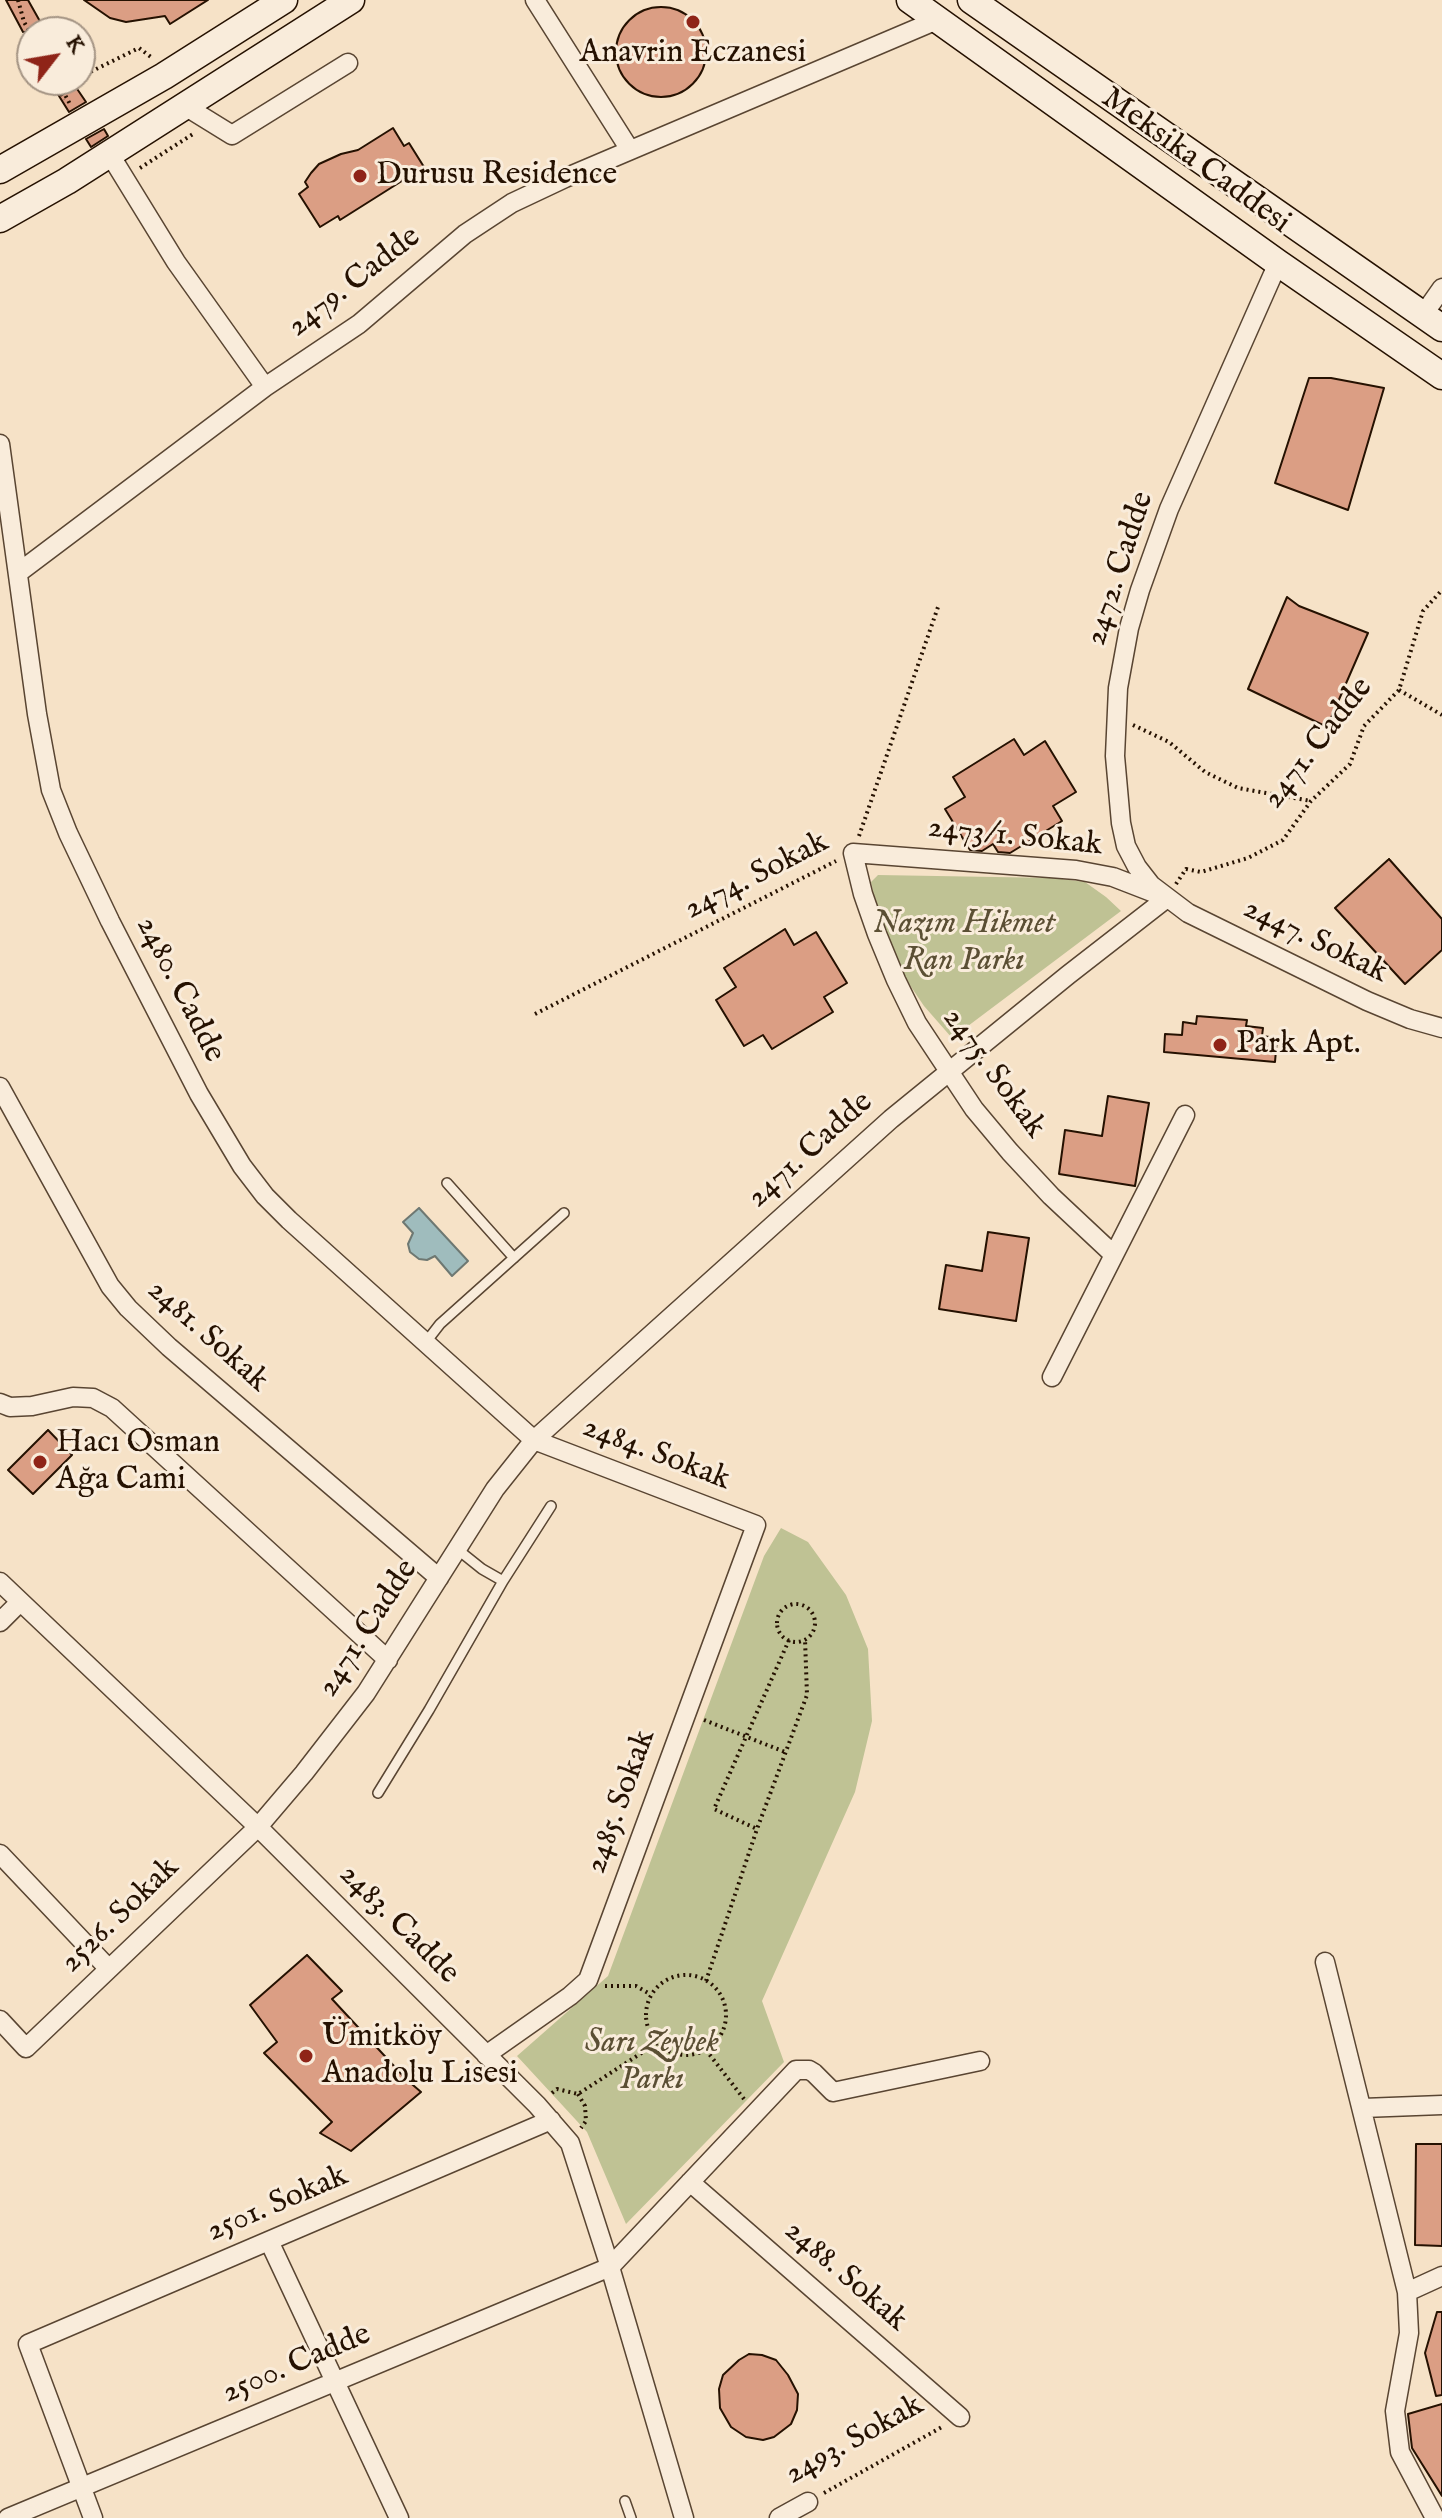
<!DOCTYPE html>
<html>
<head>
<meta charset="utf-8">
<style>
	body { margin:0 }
	#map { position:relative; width:1442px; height:2518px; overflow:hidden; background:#f6e2c7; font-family:"IM FELL English",serif }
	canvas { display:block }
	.north { position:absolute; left:16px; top:16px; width:80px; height:80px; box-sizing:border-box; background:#f9ecdb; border:2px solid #a49484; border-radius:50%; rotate:59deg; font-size:22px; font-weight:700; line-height:32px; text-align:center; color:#251101 }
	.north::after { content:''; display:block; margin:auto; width:28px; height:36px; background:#8f2418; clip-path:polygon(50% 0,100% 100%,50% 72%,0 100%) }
</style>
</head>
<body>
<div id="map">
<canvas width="1442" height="2518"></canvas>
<div class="north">K</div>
</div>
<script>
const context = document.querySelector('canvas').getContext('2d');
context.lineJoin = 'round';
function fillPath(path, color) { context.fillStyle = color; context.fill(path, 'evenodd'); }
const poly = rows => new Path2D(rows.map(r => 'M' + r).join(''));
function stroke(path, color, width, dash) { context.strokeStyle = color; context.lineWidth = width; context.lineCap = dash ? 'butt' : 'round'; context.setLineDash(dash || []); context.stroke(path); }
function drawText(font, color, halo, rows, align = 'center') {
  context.font = font + ' "IM FELL English",serif'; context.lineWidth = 6; context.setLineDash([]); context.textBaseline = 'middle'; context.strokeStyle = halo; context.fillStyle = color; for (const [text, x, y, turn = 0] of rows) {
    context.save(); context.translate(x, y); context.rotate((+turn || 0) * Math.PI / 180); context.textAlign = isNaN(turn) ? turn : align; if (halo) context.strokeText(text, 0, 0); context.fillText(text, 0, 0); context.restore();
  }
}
const green = poly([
	[878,875,1054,878,1085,882,1106,897,1121,911,952,1038,924,1006,899,969,875,900,871,882],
	[781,1528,808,1542,846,1595,868,1649,872,1721,855,1792,762,2001,784,2062,626,2224,587,2132,517,2056,608,1976,764,1556]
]);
const water = poly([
	[419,1208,468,1261,452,1276,435,1256,427,1260,419,1259,410,1252,408,1244,413,1233,403,1222,419,1208]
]);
const building = poly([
	[6,0,28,0,46,32,23,32,6,0],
	[84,0,208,0,170,24,165,16,126,22,110,18,84,0],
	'616 52a45 45 0 1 1 90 0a45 45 0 1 1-90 0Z',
	[49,80,71,80,86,102,69,112,49,80],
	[393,128,404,146,409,143,424,167,340,220,338,216,320,227,299,194,308,187,305,182,311,173,319,164,341,154,358,150,393,128],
	[104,129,108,136,91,147,86,139,104,129],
	[1309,378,1331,378,1384,388,1348,510,1275,483,1309,378],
	[1287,597,1299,606,1368,633,1327,727,1248,689,1287,597],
	[1014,739,1024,755,1045,741,1076,792,1053,806,1062,821,1010,853,998,852,993,844,982,851,970,850,945,809,965,797,953,777,1014,739],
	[1389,859,1442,919,1442,950,1405,984,1335,908,1389,859],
	[785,929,794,945,816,932,847,983,824,997,833,1012,772,1049,763,1035,744,1046,716,1000,736,987,724,968,785,929],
	[1197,1016,1247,1020,1246,1026,1263,1028,1262,1036,1277,1038,1275,1062,1164,1052,1165,1034,1182,1035,1183,1022,1196,1024,1197,1016],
	[1108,1096,1149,1103,1135,1186,1059,1174,1065,1130,1102,1136,1108,1096],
	[988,1232,1029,1238,1016,1321,939,1309,946,1265,982,1271,988,1232],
	[48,1430,72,1455,33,1494,8,1470,48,1430],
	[307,1955,342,1991,332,1999,406,2079,421,2092,351,2151,320,2133,332,2122,264,2053,277,2042,250,2005,307,1955],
	[1416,2144,1442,2144,1442,2246,1415,2245,1416,2144],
	[1437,2312,1442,2312,1442,2395,1436,2396,1425,2353,1437,2312],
	[749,2354,762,2355,776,2360,788,2375,798,2394,797,2410,791,2424,774,2437,763,2440,746,2437,731,2427,720,2408,719,2389,723,2375,739,2360,749,2354],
	[1442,2404,1442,2496,1412,2448,1408,2414,1442,2404]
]);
const path = poly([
	[18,0,24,22,32,36],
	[80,77,139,48,151,57],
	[57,80,71,106],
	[58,89,65,99],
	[140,168,193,134],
	[1399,690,1442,715],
	[1133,725,1169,742,1205,772,1238,788,1311,801],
	[859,836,938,607],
	[1176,884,1186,869,1201,872,1248,858,1283,840,1311,801,1350,764,1364,726,1399,690,1423,611,1442,590],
	[535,1014,836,861],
	'777 1623a19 19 0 1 1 38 0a19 19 0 1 1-38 0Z',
	[789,1640,714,1809,757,1829,807,1695,805,1639],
	[704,1720,785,1752],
	'646 2015a40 40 0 1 1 80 0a40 40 0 1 1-80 0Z',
	[706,1981,757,1829],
	[605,1986,636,1986,650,1994],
	[706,2050,744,2099],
	[552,2093,557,2089,578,2094,657,2043],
	[578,2094,585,2106,586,2121,581,2128],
	[824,2493,942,2427]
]);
const service = poly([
	[447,1183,514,1258],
	[426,1342,440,1324,564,1213],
	[457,1549,482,1569,503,1581],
	[378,1793,429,1710,503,1581,551,1506],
	[625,2501,631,2518]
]);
const minor = poly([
	[535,0,630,150],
	[185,106,232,135,348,63],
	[109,153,176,262,265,387],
	[1278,263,1169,509,1140,590,1129,628,1118,688,1115,756,1121,823,1126,846,1137,867,1151,885,1188,913,1367,1001,1410,1019,1442,1028],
	[1423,315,1442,288],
	[0,444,37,714,51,790,68,833,110,921,199,1094,242,1166,265,1196,289,1220,534,1440,756,1525,588,1980,570,1996,486,2055],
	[18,573,265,387,359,324,465,234,512,203,565,178,937,20],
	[0,1087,110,1286,128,1308,169,1347,439,1578],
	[1114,1255,1051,1196,1010,1152,974,1109,917,1023,896,980,877,934,863,894,853,853,1076,870,1113,877,1157,894],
	[1052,1377,1185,1115],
	[0,1403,10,1407,32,1406,73,1397,93,1398,112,1408,388,1660],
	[0,1582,258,1827,537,2105,570,2143,610,2267,684,2518],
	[0,1622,20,1602],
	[0,1854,109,1969],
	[1325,1962,1407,2292,1409,2333,1395,2411,1400,2452,1435,2518],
	[0,2020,26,2048,258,1827,304,1773,366,1693,495,1489,534,1440,891,1119,1068,975,1167,898],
	[1363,2108,1442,2105],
	[690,2182,960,2417],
	[269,2241,399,2518],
	[1407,2292,1442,2276],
	[8,2518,610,2267,796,2070,809,2070,814,2073,833,2092,980,2061],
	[93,2518,28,2344,551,2120],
	[779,2518,808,2502]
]);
const secondary = poly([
	[910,0,1278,263,1442,376],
	[971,0,1442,328],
	[0,170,164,76,284,0],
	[0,219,67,181,351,0]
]);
const markers = [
	[693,22,8,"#8f2418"],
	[360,176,8,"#8f2418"],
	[1220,1045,8,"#8f2418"],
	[40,1462,8,"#8f2418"],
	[306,2056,8,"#8f2418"]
];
const poiNames = [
	["Anavrin Eczanesi",693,54,"center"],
	["Durusu Residence",376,176],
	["Park Apt.",1236,1045],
	["Hacı Osman",56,1444],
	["Ağa Cami",56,1481],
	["Ümitköy",322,2038],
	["Anadolu Lisesi",322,2075]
];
const streetNames = [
	["Meksika Caddesi",1195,162,36],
	["2479. Cadde",355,283,-38],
	["2472. Cadde",1121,569,-72],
	["2471. Cadde",1319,744,-52],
	["2473/1. Sokak",1015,838,6],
	["2474. Sokak",757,877,-27],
	["2447. Sokak",1315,942,26],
	["2480. Cadde",179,990,63],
	["2475. Sokak",993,1074,54],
	["2471. Cadde",811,1151,-42],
	["2481. Sokak",207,1337,42],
	["2484. Sokak",656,1455,21],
	["2471. Cadde",369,1629,-57],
	["2485. Sokak",622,1802,-70],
	["2526. Sokak",121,1916,-44],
	["2483. Cadde",398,1925,45],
	["2501. Sokak",278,2205,-23],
	["2488. Sokak",845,2277,41],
	["2500. Cadde",297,2365,-23],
	["2493. Sokak",855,2441,-29]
];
const parkNames = [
	["Nazım Hikmet",964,925],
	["Ran Parkı",964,962],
	["Sarı Zeybek",652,2044],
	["Parkı",652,2081]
];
fillPath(green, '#bfc294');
fillPath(water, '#9fbcbd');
stroke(water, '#6e7872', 2);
fillPath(building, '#db9e84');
stroke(building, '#251101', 2);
stroke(service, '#594532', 12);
stroke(minor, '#594532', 21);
stroke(secondary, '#251101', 29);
stroke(path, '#251101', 4, [2, 4]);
stroke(service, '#f9ecdb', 9);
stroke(minor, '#f9ecdb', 18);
stroke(secondary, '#f9ecdb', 26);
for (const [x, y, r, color] of markers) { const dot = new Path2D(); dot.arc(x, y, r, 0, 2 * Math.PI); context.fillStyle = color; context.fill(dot); stroke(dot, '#f9ecdb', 3); }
drawText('32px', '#251101', '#f9ecdb', poiNames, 'left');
drawText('32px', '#251101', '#f9ecdb', streetNames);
drawText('italic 32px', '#5b4f34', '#f9ecdb', parkNames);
</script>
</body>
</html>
